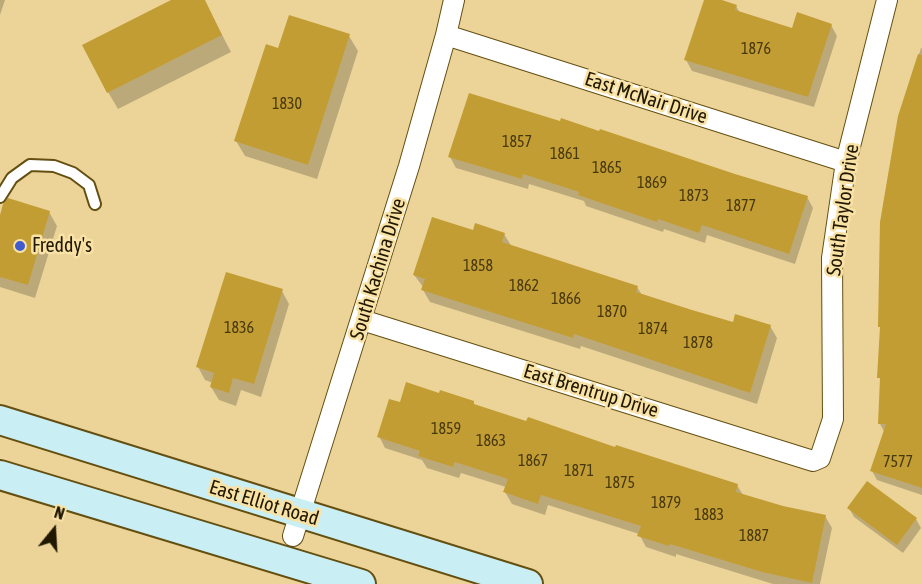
<!DOCTYPE html>
<html>
<head>
<meta charset="utf-8">
<style>
	body { margin:0 }
	#map { position:relative; width:922px; height:584px; overflow:hidden; background:#ecd499; font-family:"Asap Condensed",sans-serif }
	canvas { display:block }
	.north { position:absolute; left:24px; top:500px; width:60px; height:60px; -webkit-text-stroke:4px #f9e2a5; paint-order:stroke; rotate:18deg; font-size:16px; font-weight:700; line-height:24px; text-align:center; color:#211802 }
	.north::after { content:''; display:block; margin:auto; width:21px; height:27px; background:#211802; clip-path:polygon(50% 0,100% 100%,50% 72%,0 100%) }
</style>
</head>
<body>
<div id="map">
<canvas width="922" height="584"></canvas>
<div class="north">N</div>
</div>
<script>
const context = document.querySelector('canvas').getContext('2d');
context.lineJoin = 'round';
function fillPath(path, color) { context.fillStyle = color; context.fill(path, 'evenodd'); }
const poly = rows => new Path2D(rows.map(r => 'M' + r).join(''));
function stroke(path, color, width, dash) { context.strokeStyle = color; context.lineWidth = width; context.lineCap = dash ? 'butt' : 'round'; context.setLineDash(dash || []); context.stroke(path); }
function drawText(font, color, halo, rows, align = 'center') {
  context.font = font + ' "Asap Condensed",sans-serif'; context.lineWidth = 5; context.setLineDash([]); context.textBaseline = 'middle'; context.strokeStyle = halo; context.fillStyle = color; for (const [text, x, y, turn = 0] of rows) {
    context.save(); context.translate(x, y); context.rotate((+turn || 0) * Math.PI / 180); context.textAlign = isNaN(turn) ? turn : align; if (halo) context.strokeText(text, 0, 0); context.fillText(text, 0, 0); context.restore();
  }
}
const shadow = poly([
	[0,0,5,0,0,15],
	[175,0,204,0,231,52,118,109,108,92],
	[705,0,717,0,736,6,740,13,793,30,831,25,837,36,814,107,692,71,686,60],
	[349,36,358,51,317,179,245,156,236,141,279,50],
	[921,48,922,48,922,438,887,437,880,424,882,383,879,377,881,330,880,327,882,222,900,116],
	[450,157,735,176,807,197,813,208,795,264,707,235,705,243,664,229,663,232,586,206,584,201,529,184,528,189,456,168],
	[49,212,57,226,35,298,0,287,0,220],
	[473,232,504,234,512,247,637,287,642,295,734,324,770,326,777,338,757,404,581,346,580,349,430,302,423,290,424,288,414,275],
	[282,291,289,304,261,397,241,390,236,406,219,400,211,387,213,383,205,380,198,367],
	[440,395,473,403,475,406,737,485,743,495,783,507,825,516,832,528,820,584,773,584,676,554,676,557,646,547,639,534,548,505,545,515,512,504,505,492,506,487,461,473,459,478,427,468,422,460,385,448,379,436,401,404],
	[922,454,922,495,877,480,872,471],
	[849,508,916,519,921,528,903,553,854,517]
]);
const building = poly([
	[171,0,205,0,222,35,107,93,82,45],
	[704,0,722,0,737,5,735,10,792,28,797,12,832,24,808,97,684,60],
	[289,15,350,34,308,165,234,141,266,44,278,48],
	[918,54,922,55,922,488,870,471,886,424,878,424,880,378,877,378,880,327,878,327,880,222,898,116],
	[469,93,560,121,561,118,599,131,600,129,735,174,808,196,789,254,702,225,699,233,658,219,657,222,578,195,579,192,523,174,522,179,448,157],
	[8,198,50,211,28,285,0,277,0,215,3,204],
	[432,217,473,230,475,223,505,233,502,242,638,286,636,292,692,310,733,322,735,314,771,325,750,393,574,334,573,338,421,290,425,279,413,275],
	[226,272,283,289,254,384,233,378,229,393,210,387,214,373,196,367],
	[406,382,439,393,440,390,474,401,474,404,526,421,528,417,615,447,616,445,738,484,736,492,783,506,826,515,812,583,762,572,670,544,669,546,637,536,641,526,541,495,538,504,503,492,508,479,455,462,453,467,418,456,420,451,377,437,389,399,400,402],
	[867,481,917,518,897,545,847,508]
]);
const service = poly([
	[0,197,12,178,30,165,54,166,73,173,89,185,95,204]
]);
const minor = poly([
	[446,35,846,162],
	[362,320,813,461,820,458,833,419,832,258,846,162,887,0],
	[293,536,409,166,446,35,454,0]
]);
const secondary = poly([
	[0,420,528,584],
	[0,475,361,584]
]);
const markers = [
	[20,246,6,"#415ccf"]
];
const numberNames = [
	["1876",756,49],
	["1830",287,104],
	["1857",517,142],
	["1861",565,154],
	["1865",607,168],
	["1869",652,183],
	["1873",694,196],
	["1877",741,206],
	["1858",478,266],
	["1862",524,286],
	["1866",566,299],
	["1870",612,312],
	["1836",239,328],
	["1874",653,329],
	["1878",698,343],
	["1859",446,429],
	["1863",491,441],
	["1867",533,461],
	["7577",898,462],
	["1871",579,471],
	["1875",620,483],
	["1879",666,503],
	["1883",709,515],
	["1887",754,536]
];
const streetNames = [
	["East McNair Drive",646,98,18],
	["South Taylor Drive",843,210,-82],
	["South Kachina Drive",378,269,-73],
	["East Brentrup Drive",591,391,17],
	["East Elliot Road",264,503,17]
];
const poiNames = [
	["Freddy's",32,246]
];
fillPath(shadow, '#0003');
fillPath(building, '#c29d34');
stroke(service, '#644f11', 14);
stroke(minor, '#644f11', 22);
stroke(secondary, '#644f11', 32);
stroke(service, '#fff', 10);
stroke(minor, '#fff', 20);
stroke(secondary, '#c9eff4', 28);
for (const [x, y, r, color] of markers) { const dot = new Path2D(); dot.arc(x, y, r, 0, 2 * Math.PI); context.fillStyle = color; context.fill(dot); stroke(dot, '#f9e2a5', 2); }
drawText('16px', '#49390e', null, numberNames);
drawText('20px', '#211802', '#f9e2a5', streetNames);
drawText('20px', '#211802', '#f9e2a5', poiNames, 'left');
</script>
</body>
</html>
